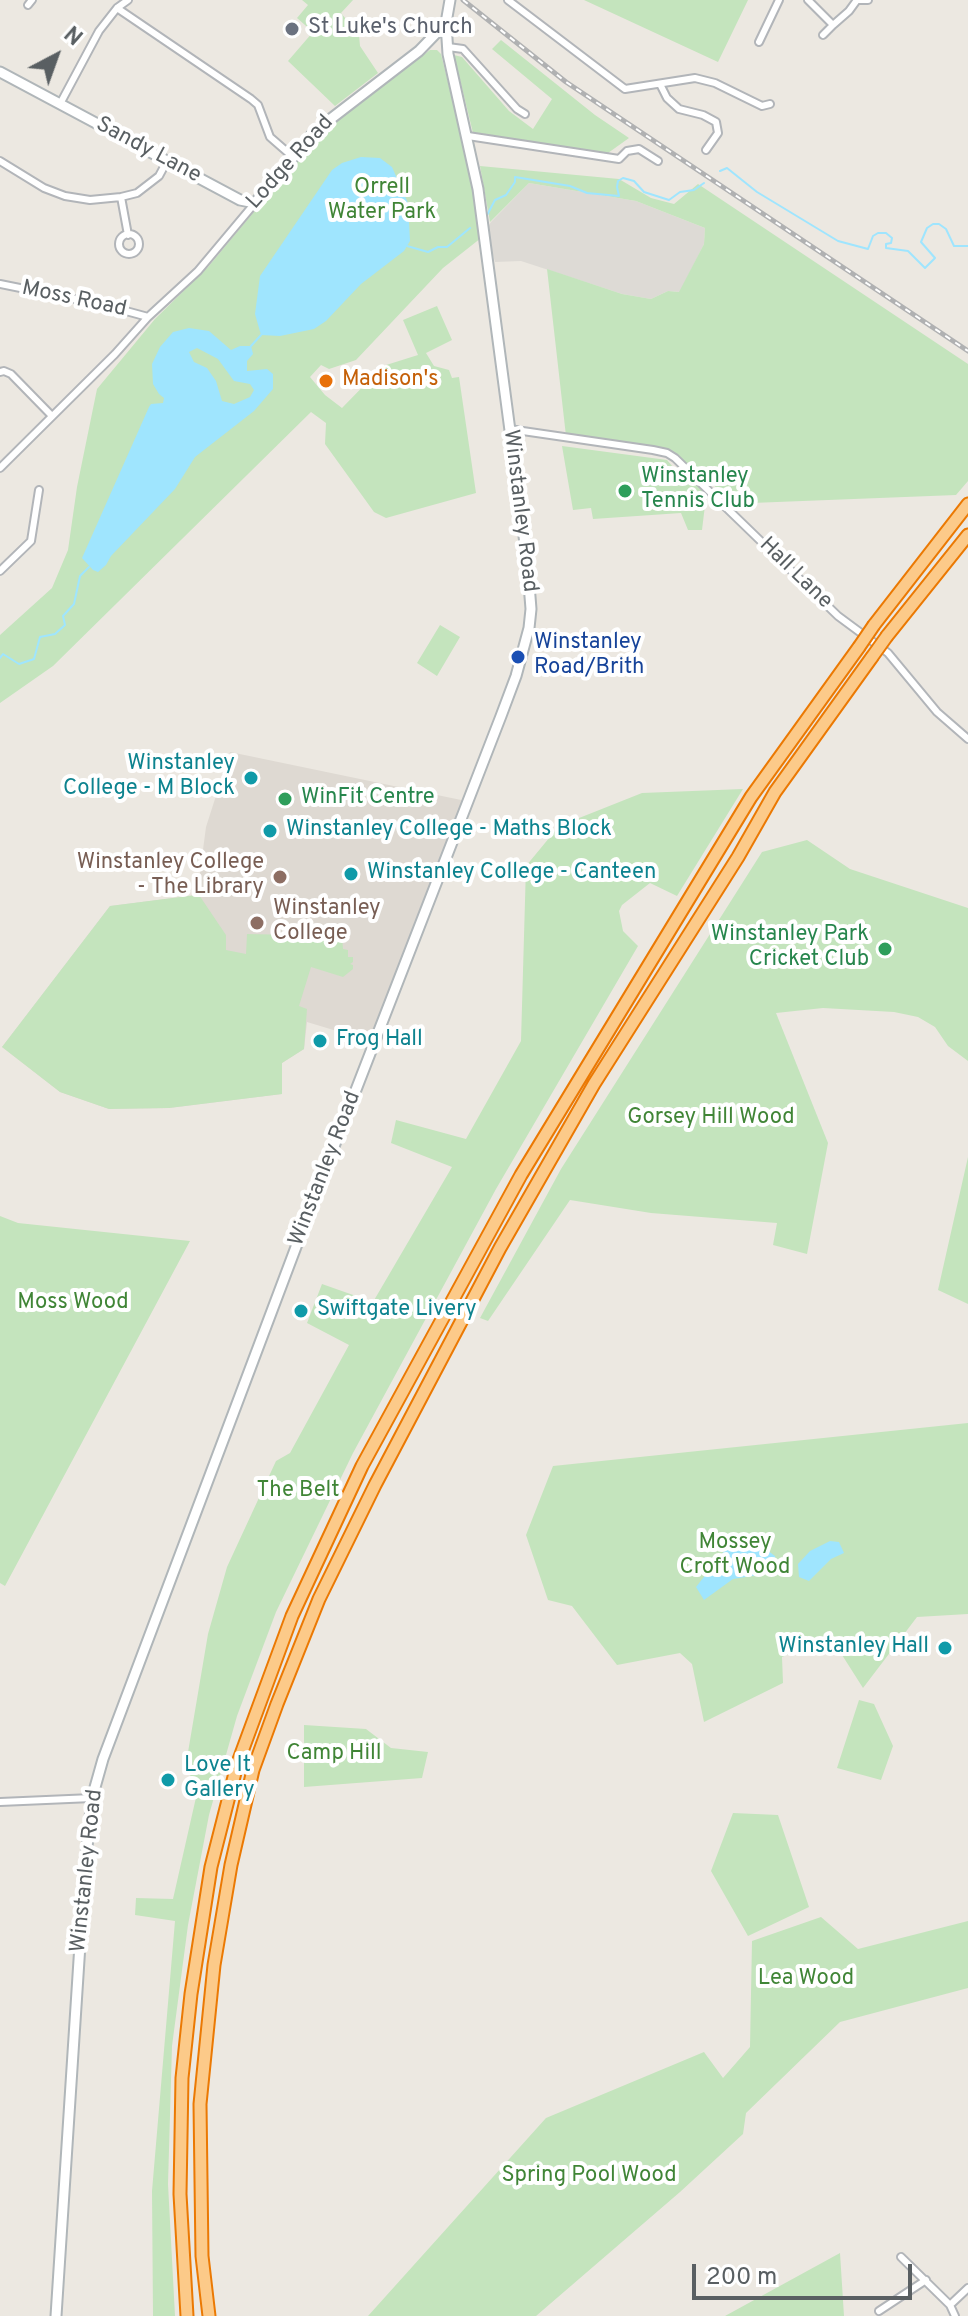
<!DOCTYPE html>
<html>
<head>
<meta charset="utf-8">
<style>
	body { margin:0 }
	#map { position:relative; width:968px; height:2316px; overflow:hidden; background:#ece8e1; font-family:Overpass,sans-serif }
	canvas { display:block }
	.north { position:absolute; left:16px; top:16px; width:80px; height:80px; -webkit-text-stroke:6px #fff; paint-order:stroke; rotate:41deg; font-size:22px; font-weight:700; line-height:32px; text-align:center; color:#595f62 }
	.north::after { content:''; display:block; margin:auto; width:28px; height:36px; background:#595f62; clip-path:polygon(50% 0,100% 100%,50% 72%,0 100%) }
	.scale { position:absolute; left:692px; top:2264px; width:220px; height:36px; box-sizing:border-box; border:4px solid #595f62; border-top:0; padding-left:10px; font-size:24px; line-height:28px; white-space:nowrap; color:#595f62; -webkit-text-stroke:6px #fff; paint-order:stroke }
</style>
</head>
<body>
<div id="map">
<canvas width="968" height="2316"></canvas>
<div class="north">N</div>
<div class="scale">200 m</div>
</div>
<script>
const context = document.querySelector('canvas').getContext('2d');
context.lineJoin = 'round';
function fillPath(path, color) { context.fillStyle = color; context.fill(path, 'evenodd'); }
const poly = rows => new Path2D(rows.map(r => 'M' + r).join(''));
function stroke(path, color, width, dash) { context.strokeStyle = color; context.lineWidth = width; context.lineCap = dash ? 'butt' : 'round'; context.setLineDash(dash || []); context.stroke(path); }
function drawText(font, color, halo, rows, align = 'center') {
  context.font = font + ' Overpass,sans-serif'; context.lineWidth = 8; context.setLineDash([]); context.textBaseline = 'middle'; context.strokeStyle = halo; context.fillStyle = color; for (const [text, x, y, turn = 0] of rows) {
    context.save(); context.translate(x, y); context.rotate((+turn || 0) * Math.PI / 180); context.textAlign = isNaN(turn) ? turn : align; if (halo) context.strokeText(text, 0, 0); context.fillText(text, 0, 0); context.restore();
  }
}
const industrial = poly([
	[529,183,636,201,705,228,704,244,680,292,668,291,651,299,622,294,521,261,495,262,486,230,491,222]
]);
const education = poly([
	[230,752,466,801,370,1041,307,1022,304,1049,282,1063,282,1094,169,1108,109,1109,60,1092,2,1047,110,906,197,895,206,827]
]);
const green = poly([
	[302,0,353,0,341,13,359,35,360,46,378,73,335,106,288,61,313,32,297,18,308,5],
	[584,0,748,0,718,62],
	[501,40,595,115,629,138,608,153,473,133,454,55,462,57,509,111,533,129,552,99,492,49],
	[430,50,437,50,441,54,477,198,481,238,443,268,356,360,329,369,321,365,310,377,325,395,342,408,383,366,418,355,403,320,437,306,452,340,426,353,434,366,449,370,452,378,459,377,476,493,386,518,374,512,325,444,326,423,311,412,53,666,0,703,0,635,52,588,68,550,77,487,97,389,155,319,208,267,317,136],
	[480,166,619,179,651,198,674,204,698,184,968,364,968,481,956,495,726,504,713,483,699,478,667,450,566,436,547,269,622,294,651,299,668,291,679,292,704,244,705,228,636,201,529,183,490,222],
	[562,446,667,460,679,474,683,469,701,487,706,497,702,530,688,530,681,513,593,519,591,508,573,510],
	[440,625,460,637,437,676,417,663],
	[743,789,677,896,650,883,622,905,619,911,623,931,638,946,496,1189,353,1453,276,1612,237,1716,209,1815,188,1925,172,2046,168,2184,175,2316,153,2316,152,2191,175,1921,135,1915,136,1898,173,1899,197,1793,186,1764,208,1634,227,1567,276,1461,290,1453,349,1345,307,1323,322,1284,373,1302,452,1167,391,1143,396,1120,466,1139,521,1041,526,866,559,826,642,793],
	[807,840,850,869,968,908,968,1061,948,1046,935,1027,918,1017,894,1012,823,1008,776,1013,828,1143,807,1254,773,1245,777,1223,651,1213,570,1200,488,1321,480,1318,561,1169,762,852],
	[197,892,226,935,226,950,246,954,247,934,342,936,343,949,348,950,348,957,353,957,353,962,350,964,353,965,353,969,343,977,311,967,299,1006,307,1009,304,1049,282,1063,282,1094,169,1108,109,1109,60,1092,2,1047,110,906,196,895],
	[968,1157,968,1304,938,1290],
	[0,1216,18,1223,190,1241,5,1586,0,1583],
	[968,1423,968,1614,917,1617,863,1688,830,1636,782,1657,783,1683,704,1722,692,1664,680,1653,617,1665,572,1606,548,1600,526,1535,553,1466],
	[859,1700,874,1704,893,1746,881,1780,837,1768],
	[304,1725,366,1729,391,1748,428,1752,422,1778,304,1787],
	[733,1813,778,1815,809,1907,748,1936,711,1871],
	[821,1917,858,1949,968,1921,968,1988,840,2022,746,2113,743,2134,680,2192,536,2316,368,2316,546,2118,704,2052,723,2078,750,2047,752,1941],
	[840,2253,844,2316,725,2316]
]);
const water = poly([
	[361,157,380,158,392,167,408,203,410,241,404,251,361,284,326,321,314,329,280,336,261,335,255,314,260,276,332,170,342,163],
	[189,328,209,331,231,350,240,346,251,346,253,354,247,361,247,371,267,369,273,374,273,389,254,411,195,457,175,489,111,556,106,565,98,572,93,570,82,558,149,407,151,404,163,403,164,398,159,394,153,384,152,364,160,347,173,332],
	[197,348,218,359,234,381,250,384,254,390,250,397,234,404,222,401,216,381,207,368,194,362,189,352],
	[742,1541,759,1544,775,1556,777,1572,733,1579,704,1600,696,1587,725,1550],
	[830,1541,839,1542,844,1553,831,1559,809,1581,799,1577,798,1564,810,1551]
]);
const stream = poly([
	[720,171,727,168,757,192,838,241,868,249,873,236,878,233,886,233,892,238,891,243,886,244,886,248,908,251,925,268,935,258,921,242,927,228,933,224,939,224,946,229,954,246,968,246],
	[486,217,495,200,506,195,515,182,515,177,570,186,587,193,619,196,617,187,618,181,623,178,634,181,644,192,669,200,680,192,694,190,704,183],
	[407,246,428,252,438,247,447,247,470,228],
	[251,346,261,335],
	[0,658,3,654,19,664,34,659,40,637,55,634,65,625,63,616,74,604,80,576,89,567]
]);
const street = poly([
	[508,0,625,89,695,78,715,83,762,106,770,104],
	[808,0,833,25,849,11,857,0],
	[860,0,868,0],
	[28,5,32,0],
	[117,8,251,99,258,105,270,137,293,157],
	[823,35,833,25],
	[759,42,779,0],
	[448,47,463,49,517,109,525,114],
	[660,84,667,98,679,109,703,115,716,122,718,133,706,150],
	[60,104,99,31,117,8,128,0],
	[468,136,619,159,627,151,639,149,658,161],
	[0,161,44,188,65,196,90,200,121,197,137,193,159,176,167,161],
	[121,197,128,235],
	'119 244a10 10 0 1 1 20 0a10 10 0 1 1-20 0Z',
	[0,284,104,305,148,317],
	[0,372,4,371,11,374,52,416],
	[509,429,653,450,667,453,675,458,838,616,888,653,937,712,968,739],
	[0,468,115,354,148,317,198,271,255,203],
	[0,571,31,541,39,490],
	[0,1802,92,1798],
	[901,2257,950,2305,955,2316],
	[950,2305,968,2288],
	[879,2311,926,2280]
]);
const secondary = poly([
	[0,72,240,200,255,203,315,131,419,51,446,23],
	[56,2316,85,1867,92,1798,103,1759,328,1162,501,716,516,676,529,628,531,609,527,559,478,189,448,54,446,23,450,0]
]);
const highway = poly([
	[874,625,968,504],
	[887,636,968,535],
	[187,2316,180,2194,182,2078,191,1994,211,1867,237,1765,292,1616,362,1466,521,1175,751,797,859,647],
	[209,2316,202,2256,200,2104,214,1965,231,1865,253,1770,277,1704,319,1599,375,1485,500,1248,594,1084,738,857,775,792,872,657]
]);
const rail = poly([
	[463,0,566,82,968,351]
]);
const highwayBridge = poly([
	[859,647,874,625],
	[872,657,887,636]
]);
const markers = [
	[292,29,8,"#6b7280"],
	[326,381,8,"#e8710a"],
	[625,491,8,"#2e9e5b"],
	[518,657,8,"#1a4fb4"],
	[251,778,8,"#0f9aa8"],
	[285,799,8,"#2e9e5b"],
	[270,831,8,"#0f9aa8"],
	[351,874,8,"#0f9aa8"],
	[280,877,8,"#8d6e63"],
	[257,923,8,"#8d6e63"],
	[885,949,8,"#2e9e5b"],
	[320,1041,8,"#0f9aa8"],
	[301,1311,8,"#0f9aa8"],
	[945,1648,8,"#0f9aa8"],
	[168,1780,8,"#0f9aa8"]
];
const worshipNames = [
	["St Luke's Church",308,29]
];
const streetNames = [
	["Sandy Lane",148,151,28],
	["Lodge Road",291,163,-48],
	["Moss Road",74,300,12],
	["Winstanley Road",519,511,83],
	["Hall Lane",795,574,44],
	["Winstanley Road",326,1169,-69],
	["Winstanley Road",88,1871,-84]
];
const parkNames = [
	["Orrell",382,189],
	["Water Park",382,214],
	["Gorsey Hill Wood",711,1119],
	["Moss Wood",73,1304],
	["The Belt",298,1492],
	["Mossey",735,1544],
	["Croft Wood",735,1569],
	["Camp Hill",334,1755],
	["Lea Wood",806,1980],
	["Spring Pool Wood",589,2177]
];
const foodNames = [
	["Madison's",342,381]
];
const leisureNames = [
	["Winstanley",641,478],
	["Tennis Club",641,503],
	["WinFit Centre",301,799],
	["Winstanley Park",869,936,"right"],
	["Cricket Club",869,961,"right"]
];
const transitNames = [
	["Winstanley",534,644],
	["Road/Brith",534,669]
];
const cultureNames = [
	["Winstanley",235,765,"right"],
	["College - M Block",235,790,"right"],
	["Winstanley College - Maths Block",286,831],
	["Winstanley College - Canteen",367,874],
	["Frog Hall",336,1041],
	["Swiftgate Livery",317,1311],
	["Winstanley Hall",929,1648,"right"],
	["Love It",184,1767],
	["Gallery",184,1792]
];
const educationNames = [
	["Winstanley College",264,864],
	["- The Library",264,889],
	["Winstanley",273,910,"left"],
	["College",273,935,"left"]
];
fillPath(industrial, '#dddad5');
fillPath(education, '#ded9d2');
fillPath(green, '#c4e4bd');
fillPath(water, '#9fe5fe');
stroke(stream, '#9fe5fe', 2);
stroke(street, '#b2b5b9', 10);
stroke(secondary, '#b0b6b9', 13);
stroke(highway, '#eb7903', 15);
stroke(street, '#fff', 6);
stroke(secondary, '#fff', 9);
stroke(highway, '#fcca89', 11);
stroke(rail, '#b0b1b2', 5);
stroke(rail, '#fff', 2, [6]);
stroke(highwayBridge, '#eb7903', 15, []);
stroke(highwayBridge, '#fcca89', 11);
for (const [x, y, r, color] of markers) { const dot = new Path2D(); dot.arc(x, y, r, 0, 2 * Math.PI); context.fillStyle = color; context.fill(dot); stroke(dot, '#fff', 3); }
drawText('22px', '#5b616d', '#fff', worshipNames, 'left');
drawText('22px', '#595f62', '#fff', streetNames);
drawText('22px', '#408536', '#fff', parkNames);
drawText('22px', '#c56008', '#fff', foodNames, 'left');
drawText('22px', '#27864d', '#fff', leisureNames, 'left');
drawText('22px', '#164399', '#fff', transitNames, 'left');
drawText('22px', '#0d838f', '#fff', cultureNames, 'left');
drawText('22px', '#785e54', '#fff', educationNames, 'right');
</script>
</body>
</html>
